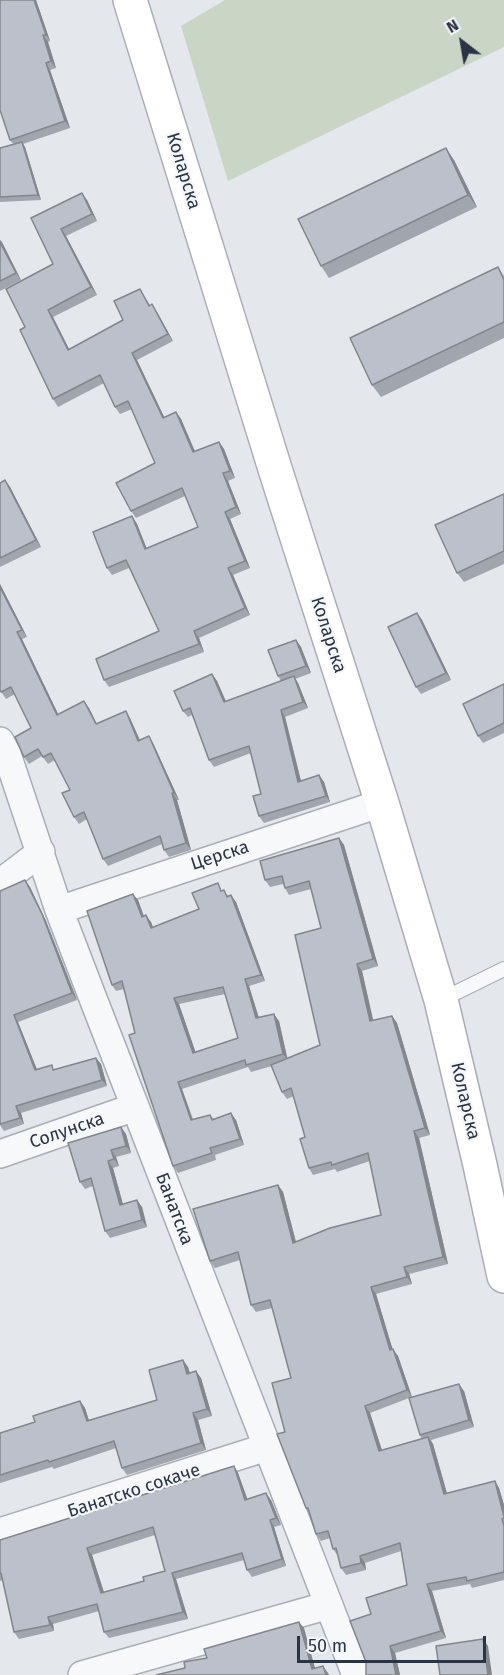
<!DOCTYPE html>
<html>
<head>
<meta charset="utf-8">
<style>
	body { margin:0 }
	#map { position:relative; width:504px; height:1675px; overflow:hidden; background:#e4e7ec; font-family:"Fira Sans",sans-serif }
	canvas { display:block }
	.north { position:absolute; left:432px; top:12px; width:60px; height:60px; -webkit-text-stroke:4px #f4f6f9; paint-order:stroke; rotate:329deg; font-size:16px; font-weight:700; line-height:24px; text-align:center; color:#2b3445 }
	.north::after { content:''; display:block; margin:auto; width:21px; height:27px; background:#2b3445; clip-path:polygon(50% 0,100% 100%,50% 72%,0 100%) }
	.scale { position:absolute; left:297px; top:1636px; width:189px; height:27px; box-sizing:border-box; border:3px solid #2b3445; border-top:0; padding-left:8px; font-size:18px; line-height:21px; white-space:nowrap; color:#2b3445; -webkit-text-stroke:4px #f4f6f9; paint-order:stroke }
</style>
</head>
<body>
<div id="map">
<canvas width="504" height="1675"></canvas>
<div class="north">N</div>
<div class="scale">50 m</div>
</div>
<script>
const context = document.querySelector('canvas').getContext('2d');
context.lineJoin = 'round';
function fillPath(path, color) { context.fillStyle = color; context.fill(path, 'evenodd'); }
const poly = rows => new Path2D(rows.map(r => 'M' + r).join(''));
function stroke(path, color, width, dash) { context.strokeStyle = color; context.lineWidth = width; context.lineCap = dash ? 'butt' : 'round'; context.setLineDash(dash || []); context.stroke(path); }
function drawText(font, color, halo, rows, align = 'center') {
  context.font = font + ' "Fira Sans",sans-serif'; context.lineWidth = 4.5; context.setLineDash([]); context.textBaseline = 'middle'; context.strokeStyle = halo; context.fillStyle = color; for (const [text, x, y, turn = 0] of rows) {
    context.save(); context.translate(x, y); context.rotate((+turn || 0) * Math.PI / 180); context.textAlign = isNaN(turn) ? turn : align; if (halo) context.strokeText(text, 0, 0); context.fillText(text, 0, 0); context.restore();
  }
}
const green = poly([
	[225,0,504,0,504,47,228,181,181,26]
]);
const lane = poly([
	[441,1000,504,969]
]);
const street = poly([
	[0,741,7,754,59,910,94,1001,356,1675],
	[0,883,41,852],
	[59,910,382,803],
	[0,1154,135,1107],
	[0,1532,267,1447],
	[82,1675,329,1605]
]);
const secondary = poly([
	[130,0,276,472,382,803,441,1000,480,1165,504,1276]
]);
const wall = poly([
	[0,0,36,0,50,41,48,42,56,68,50,70,70,128,23,144,25,147,41,200,0,202,0,148,13,144,10,140],
	[454,160,477,207,329,278,321,266],
	[87,200,97,221,66,236,97,295,53,317,69,349,123,320,140,289,150,305,157,312,173,341,137,360,164,417,176,412,181,419,195,451,219,442,224,449,235,478,228,481,241,514,230,519,250,568,233,575,250,615,199,638,204,652,109,687,104,680,159,631,129,568,112,575,107,568,132,516,137,524,147,549,198,527,185,496,136,518,131,511,155,463,132,409,120,414,115,407,104,383,58,407,53,399,25,327,53,264,31,218],
	[0,240,21,280,0,291],
	[498,267,504,276,504,338,381,397,372,385],
	[5,480,10,487,41,547,0,567,0,483],
	[504,494,504,564,464,582,457,573],
	[0,584,27,637,22,639,58,714,89,708,97,724,130,718,140,740,153,743,179,800,177,800,191,850,169,857,164,850,162,844,108,866,103,859,87,819,79,824,74,817,70,790,55,760,48,764,42,756,29,764,24,757,31,728,15,694,6,699,0,690],
	[417,613,422,620,451,680,421,694,416,687],
	[296,640,301,647,311,673,295,679,298,683,308,708,285,717,301,781,319,775,324,782,330,802,264,823,259,816,261,794,251,753,214,767,209,760,192,715,188,717,183,711,212,674,217,681,226,701,281,681,278,676],
	[504,684,504,733,483,743,478,736],
	[339,838,344,845,378,966,362,971,373,1021,392,1016,397,1023,430,1135,419,1138,448,1264,409,1274,412,1284,376,1294,392,1349,398,1356,412,1397,464,1391,474,1427,431,1440,433,1444,447,1493,495,1481,499,1488,504,1505,504,1580,472,1588,470,1584,432,1591,446,1638,395,1653,400,1675,366,1675,371,1614,407,1585,401,1551,365,1563,366,1570,346,1575,341,1568,338,1556,333,1549,330,1538,321,1541,316,1534,310,1515,306,1508,285,1432,291,1378,272,1308,256,1312,251,1305,240,1260,215,1268,210,1261,278,1185,283,1192,296,1242,381,1215,370,1161,337,1172,335,1169,313,1175,309,1168,305,1137,294,1096,287,1099,282,1092,272,1066,251,1072,248,1067,182,1089,193,1119,210,1115,214,1119,236,1120,244,1145,215,1155,216,1160,178,1173,173,1166,124,989,116,991,112,985,138,900,144,916,151,922,153,928,199,909,223,891,236,902,265,981,249,986,259,1018,279,1021,287,1058,320,1045,321,928,311,889,289,895,285,888,283,884,270,887,265,880],
	[225,994,238,1038,195,1052,179,1004],
	[409,1398,420,1435,422,1439,382,1450,370,1413],
	[25,880,30,887,46,921,77,1000,18,1022,37,1070,55,1069,96,1058,101,1064,107,1086,21,1113,24,1124,4,1131,0,1125,0,891],
	[126,1134,131,1153,116,1157,119,1166,113,1168,123,1204,142,1207,147,1227,110,1238,105,1231,93,1186,85,1189,80,1182],
	[188,1367,190,1373,201,1378,212,1416,198,1420,206,1450,127,1475,122,1468,116,1448,54,1469,52,1467,0,1483,0,1433,35,1422,80,1401,85,1408,89,1420,157,1400],
	[234,1466,238,1473,247,1499,271,1500,281,1525,274,1527,286,1566,252,1577,247,1570,244,1560,176,1579,188,1619,109,1638,104,1632,99,1611,53,1624,54,1631,19,1639,14,1632,3,1580,0,1581,0,1540],
	[155,1535,165,1571,144,1581,104,1592,92,1555]
]);
const shadedWall = poly([
	[34,0,36,0,50,41,46,35],
	[43,35,48,42,56,68,51,61],
	[46,63,50,70,70,128,65,121],
	[22,142,25,147,41,200,38,195],
	[446,148,454,160,477,207,468,195],
	[82,193,87,200,97,221,92,214],
	[61,229,66,236,97,295,91,287],
	[0,240,2,242,21,280,16,273,0,242],
	[152,304,157,312,173,341,168,334],
	[48,310,53,317,73,357,68,350],
	[132,353,137,360,168,425,163,418],
	[176,412,181,419,198,459,193,452],
	[219,442,224,449,235,478,230,471],
	[223,473,228,481,241,514,236,507],
	[5,480,10,487,41,547,36,540],
	[225,512,230,519,250,568,245,561],
	[132,516,137,524,150,557,145,549],
	[228,568,233,575,250,615,245,608],
	[0,584,27,637,22,630,0,587],
	[417,613,422,620,451,680,446,673],
	[194,631,199,638,204,652,199,644],
	[17,632,22,639,62,722,57,715],
	[296,640,301,647,311,673,306,666],
	[212,674,217,681,229,709,224,702],
	[294,676,298,683,308,708,303,702],
	[84,701,89,708,100,731,96,724],
	[281,710,285,717,303,789,298,782],
	[126,711,130,718,143,748,138,741],
	[149,736,153,743,179,800,174,793],
	[319,775,324,782,330,802,326,796],
	[172,793,177,800,191,850,186,843],
	[339,838,344,845,378,966,373,959],
	[25,880,30,887,46,921,77,1000,72,993],
	[133,894,138,900,146,923,142,917],
	[231,895,236,902,265,981,261,975],
	[146,915,151,922,156,935,151,928],
	[357,964,362,971,375,1028,370,1021],
	[245,979,249,986,261,1025,256,1018],
	[174,998,179,1004,198,1059,193,1053],
	[274,1014,279,1021,288,1061,283,1054],
	[14,1015,18,1022,40,1077,35,1070],
	[392,1016,397,1023,430,1135,425,1128],
	[96,1058,101,1064,107,1086,102,1080],
	[178,1082,182,1089,195,1127,191,1120],
	[16,1106,21,1113,24,1124,20,1118],
	[231,1113,236,1120,244,1145,240,1139],
	[121,1127,126,1134,131,1153,126,1146],
	[414,1131,419,1138,448,1264,443,1257],
	[111,1150,116,1157,119,1166,114,1159],
	[108,1161,113,1168,125,1212,120,1205],
	[278,1185,283,1192,298,1250,293,1243],
	[137,1200,142,1207,147,1227,142,1220],
	[404,1267,409,1274,412,1284,407,1277],
	[371,1287,376,1294,395,1357,390,1350],
	[393,1349,398,1356,412,1397,407,1390],
	[183,1360,188,1367,192,1381,187,1374],
	[196,1371,201,1378,212,1416,207,1409],
	[459,1384,464,1391,474,1427,469,1420],
	[80,1401,85,1408,91,1428,87,1421],
	[365,1406,370,1413,384,1457,379,1451],
	[193,1413,198,1420,206,1450,201,1443],
	[428,1437,433,1444,449,1501,444,1494],
	[234,1466,238,1473,250,1506,245,1500],
	[495,1481,499,1488,504,1505,504,1517],
	[266,1493,271,1500,281,1525,276,1518],
	[270,1520,274,1527,286,1566,282,1559],
	[87,1548,92,1555,106,1599,101,1593],
	[360,1556,365,1563,366,1570,361,1563],
	[172,1573,176,1579,188,1619,183,1612],
	[427,1584,432,1591,446,1638,441,1631],
	[48,1617,53,1624,54,1631,50,1625],
	[299,1622,304,1628,317,1675,312,1669],
	[483,1639,488,1646,492,1675,488,1675],
	[390,1646,395,1653,400,1675,396,1675],
	[323,1666,328,1673,329,1675,326,1675]
]);
const building = poly([
	[0,0,34,0,46,35,43,35,51,61,46,63,65,121,10,140,0,110,0,0],
	[22,142,38,195,0,197,0,148,22,142],
	[446,148,468,195,321,266,298,219,446,148],
	[82,193,92,214,61,229,91,287,48,310,68,350,123,320,114,301,140,289,149,306,152,304,168,334,132,353,163,418,176,412,193,452,219,442,230,471,223,473,236,507,225,512,245,561,228,568,245,608,194,631,199,644,104,680,96,659,159,631,126,560,107,568,93,532,132,516,145,549,198,527,182,488,131,511,116,483,155,463,128,401,115,407,100,375,53,399,20,330,25,327,6,289,53,264,31,218,82,193],
	[0,242,16,273,0,281,0,242],
	[498,267,504,280,504,322,372,385,350,338,498,267],
	[5,480,36,540,0,558,0,483,5,480],
	[504,494,504,551,457,573,435,525,504,494],
	[0,587,22,630,17,632,57,715,84,701,96,724,126,711,138,741,149,736,174,793,172,793,186,843,164,850,160,836,103,859,84,812,74,817,62,793,70,790,51,753,43,757,38,749,24,757,15,737,31,728,11,687,1,692,0,690,0,587],
	[417,613,446,673,416,687,388,627,417,613],
	[296,640,306,666,278,676,268,650,296,640],
	[212,674,224,702,294,676,303,702,281,710,298,782,319,775,326,796,259,816,253,796,261,794,249,746,209,760,190,708,183,711,174,691,212,674],
	[504,684,504,723,478,736,463,704,504,684],
	[339,838,373,959,357,964,370,1021,392,1016,425,1128,414,1131,443,1257,404,1267,407,1277,371,1287,390,1350,393,1349,407,1390,365,1406,379,1451,428,1437,444,1494,495,1481,504,1517,504,1518,502,1519,504,1526,504,1572,467,1581,466,1577,427,1584,441,1631,390,1646,396,1675,366,1675,366,1662,350,1621,371,1614,366,1598,407,1585,400,1543,360,1556,361,1563,341,1568,336,1548,333,1549,328,1531,316,1534,308,1508,306,1508,277,1434,285,1432,272,1383,291,1378,270,1300,251,1305,238,1252,210,1261,193,1209,278,1185,293,1243,330,1228,381,1215,368,1153,332,1165,331,1162,309,1168,300,1139,305,1137,291,1088,282,1092,271,1065,320,1045,295,935,321,928,309,881,285,888,282,876,265,880,260,861,339,838],
	[25,880,42,914,72,993,14,1015,35,1070,52,1065,53,1070,96,1058,102,1080,16,1106,20,1118,0,1124,0,891,25,880],
	[218,883,221,891,224,890,227,897,231,895,261,975,245,979,256,1018,274,1014,283,1054,246,1065,245,1060,178,1082,191,1120,210,1115,212,1120,231,1113,240,1139,210,1148,212,1153,173,1166,129,1035,135,1033,122,981,112,985,87,911,133,894,142,917,146,915,151,928,199,909,192,893,218,883],
	[223,987,238,1038,193,1053,174,998,223,987],
	[121,1127,126,1146,111,1150,114,1159,108,1161,120,1205,137,1200,142,1220,105,1231,91,1178,80,1182,68,1143,121,1127],
	[183,1360,187,1374,196,1371,207,1409,193,1413,201,1443,122,1468,114,1441,49,1462,48,1460,0,1475,0,1433,35,1422,33,1416,80,1401,87,1421,157,1400,149,1370,183,1360],
	[459,1384,469,1420,420,1435,409,1398,459,1384],
	[234,1466,245,1500,266,1493,276,1518,270,1520,282,1559,247,1570,242,1553,172,1573,183,1612,104,1632,97,1604,48,1617,50,1625,14,1632,1,1573,0,1573,0,1540,234,1466],
	[153,1527,165,1571,143,1577,144,1581,101,1593,87,1548,153,1527],
	[299,1622,312,1669,323,1666,326,1675,156,1675,185,1668,184,1662,207,1658,204,1649,299,1622],
	[483,1639,488,1675,440,1675,436,1646,483,1639]
]);
const streetNames = [
	["Коларска",183,171,73],
	["Коларска",328,635,72],
	["Церска",220,856,-18],
	["Коларска",465,1101,77],
	["Солунска",67,1131,-19],
	["Банатска",174,1209,69],
	["Банатско сокаче",134,1491,-18]
];
fillPath(green, '#c9d6c5');
stroke(lane, '#a9aeb7', 16);
stroke(street, '#a9aeb7', 30);
stroke(secondary, '#a9aeb7', 36);
stroke(lane, '#f7f8fa', 14);
stroke(street, '#f7f8fa', 27);
stroke(secondary, '#fff', 33);
fillPath(wall, '#a1a5ae');
fillPath(shadedWall, '#83868d');
fillPath(building, '#bbc0ca');
stroke(building, '#83868d', 1.5);
drawText('18px', '#2b3445', '#f4f6f9', streetNames);
</script>
</body>
</html>
